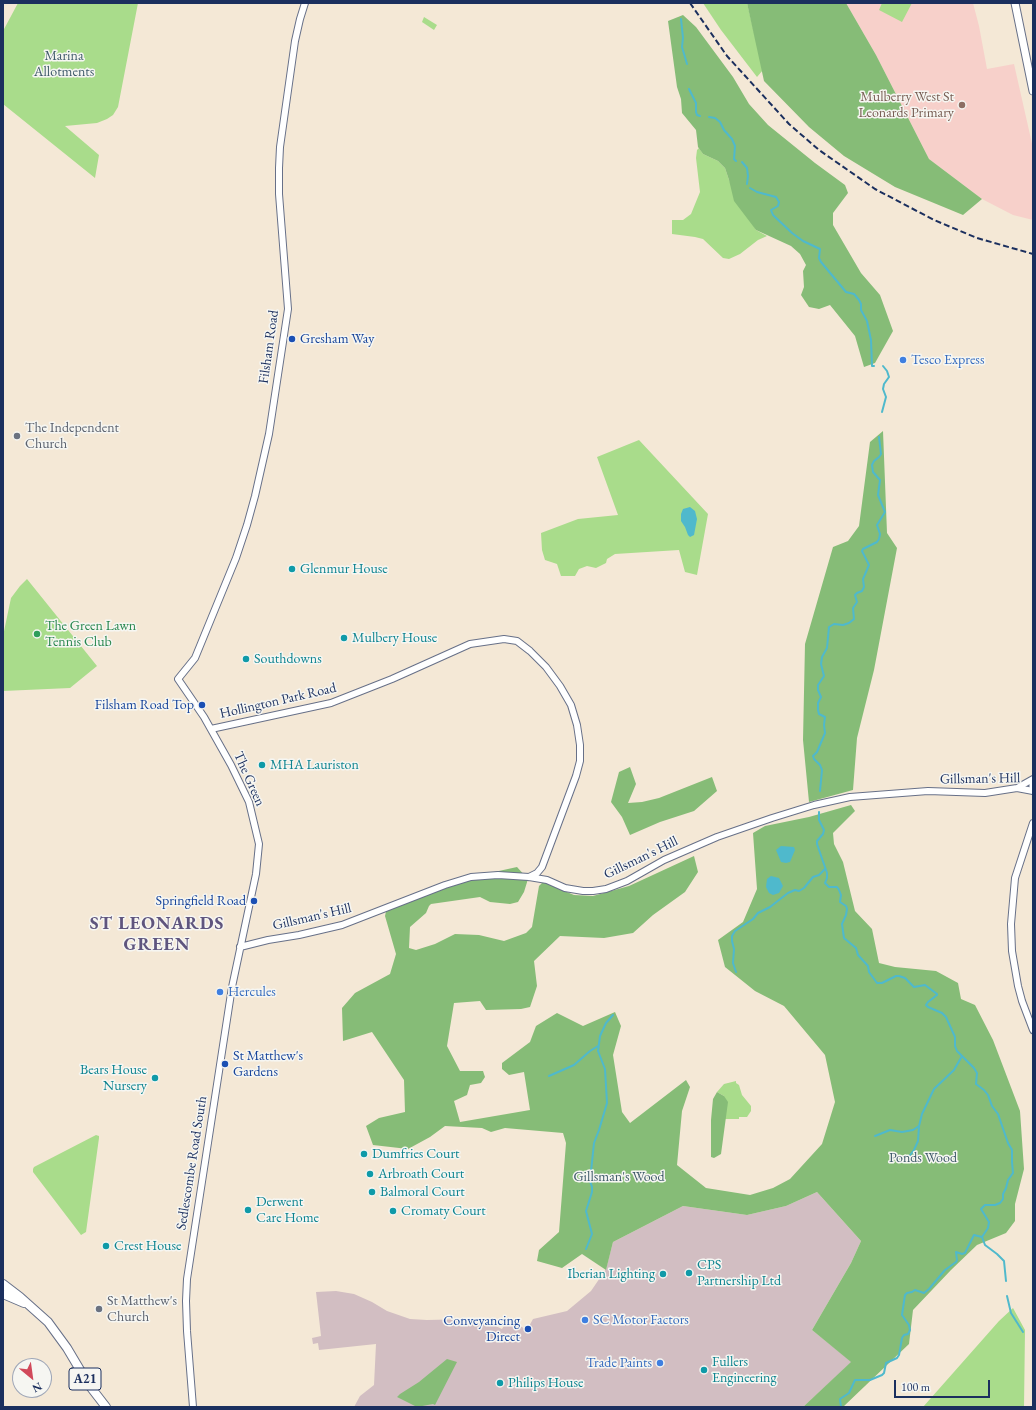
<!DOCTYPE html>
<html>
<head>
<meta charset="utf-8">
<style>
	body { margin:0 }
	#map { position:relative; width:1036px; height:1410px; overflow:hidden; background:#f4e8d6; font-family:"EB Garamond",serif }
	canvas { display:block }
	.frame { position:absolute; inset:0; border:4px solid #1b2f5e; pointer-events:none }
	.north { position:absolute; left:12px; top:1358px; width:40px; height:40px; box-sizing:border-box; background:#f6f6f2; border:1px solid #9ea6b7; border-radius:50%; rotate:151deg; font-size:11px; font-weight:700; line-height:16px; text-align:center; color:#1b2f5e }
	.north::after { content:''; display:block; margin:auto; width:14px; height:18px; background:#d1495b; clip-path:polygon(50% 0,100% 100%,50% 72%,0 100%) }
	.scale { position:absolute; left:894px; top:1380px; width:96px; height:18px; box-sizing:border-box; border:2px solid #1b2f5e; border-top:0; padding-left:5px; font-size:12px; line-height:14px; white-space:nowrap; color:#1b2f5e; -webkit-text-stroke:3px #f6f6f2; paint-order:stroke }
</style>
</head>
<body>
<div id="map">
<canvas width="1036" height="1410"></canvas>
<div class="frame"></div>
<div class="north">N</div>
<div class="scale">100 m</div>
</div>
<script>
const context = document.querySelector('canvas').getContext('2d');
context.lineJoin = 'round';
function fillPath(path, color) { context.fillStyle = color; context.fill(path, 'evenodd'); }
const poly = rows => new Path2D(rows.map(r => 'M' + r).join(''));
function stroke(path, color, width, dash) { context.strokeStyle = color; context.lineWidth = width; context.lineCap = dash ? 'butt' : 'round'; context.setLineDash(dash || []); context.stroke(path); }
function drawText(font, color, halo, rows, align = 'center') {
  context.font = font + ' "EB Garamond",serif'; context.lineWidth = 3; context.setLineDash([]); context.textBaseline = 'middle'; context.strokeStyle = halo; context.fillStyle = color; for (const [text, x, y, turn = 0] of rows) {
    context.save(); context.translate(x, y); context.rotate((+turn || 0) * Math.PI / 180); context.textAlign = isNaN(turn) ? turn : align; if (halo) context.strokeText(text, 0, 0); context.fillText(text, 0, 0); context.restore();
  }
}
const built = poly([
	[846,3,973,3,979,26,987,69,1014,64,1033,148,1033,220,1013,215,982,199,929,159,876,55]
]);
const industrial = poly([
	[817,1192,861,1241,851,1263,812,1330,852,1362,803,1407,354,1407,360,1396,374,1385,376,1344,319,1350,318,1343,313,1344,312,1338,321,1336,316,1292,336,1291,354,1294,372,1302,387,1311,410,1319,427,1320,470,1319,487,1322,502,1329,508,1319,527,1330,533,1319,567,1311,591,1291,606,1269,613,1242,683,1206,747,1215,786,1206]
]);
const green = poly([
	[18,3,138,3,118,107,113,115,107,119,97,123,65,126,99,155,95,178,3,104,3,31],
	[703,3,747,3,763,70,757,77,721,30],
	[882,3,912,3,902,22,879,10],
	[424,17,437,25,434,30,422,22],
	[699,148,703,154,718,161,725,168,729,180,756,230,767,236,758,240,740,254,729,259,723,258,703,239,695,237,672,234,672,220,683,220,691,214,700,192,696,158,697,150],
	[639,440,708,514,697,575,685,572,679,550,615,554,607,559,606,563,596,568,587,566,579,569,575,576,561,576,557,564,545,560,542,550,541,533,578,519,618,515,597,457],
	[27,579,97,666,70,688,3,691,3,636,11,598,20,586],
	[736,1081,736,1083,739,1085,742,1095,751,1106,751,1111,747,1117,739,1117,739,1119,725,1119,724,1096,717,1092,724,1084],
	[96,1135,99,1136,99,1138,86,1232,81,1235,33,1172,33,1169,34,1167],
	[1013,1308,1025,1330,1024,1407,923,1407,999,1321]
]);
const forest = poly([
	[747,3,846,3,876,55,929,159,982,199,963,215,895,187,844,156,809,127,764,81],
	[683,15,696,27,733,77,749,104,768,125,815,163,845,185,848,193,833,213,833,225,861,273,880,295,893,331,875,363,864,367,855,336,830,305,819,309,809,307,801,295,804,287,803,271,806,265,800,254,791,246,756,230,734,201,729,180,725,168,718,161,703,154,698,147,696,130,682,113,681,99,677,87,668,21],
	[883,431,887,533,897,548,874,670,857,738,853,790,809,802,803,740,805,644,833,547,848,541,859,526,870,442],
	[630,767,636,784,628,803,642,802,659,798,712,777,717,791,694,811,660,822,630,835,622,817,611,802,619,772],
	[851,805,855,811,833,833,834,844,843,862,855,911,872,929,879,963,895,967,936,971,958,983,961,999,975,1005,993,1040,1020,1111,1024,1169,1015,1204,1015,1221,1006,1233,977,1245,951,1270,913,1310,909,1344,843,1407,803,1407,851,1362,812,1330,851,1263,861,1241,817,1192,786,1206,747,1215,683,1206,613,1242,606,1270,582,1254,562,1268,537,1261,539,1250,559,1232,566,1143,563,1133,505,1128,491,1132,482,1128,445,1126,430,1137,408,1149,373,1145,366,1126,379,1118,405,1112,404,1080,372,1032,343,1041,342,1008,355,993,390,974,396,954,385,916,387,907,398,900,476,876,517,867,528,879,524,892,518,902,510,904,490,902,480,897,431,904,429,906,426,913,410,927,409,948,416,950,435,944,455,934,479,935,504,941,526,933,532,927,539,886,543,882,574,895,593,896,629,886,694,856,698,872,685,892,653,915,633,933,604,938,560,936,534,961,537,986,530,1007,521,1009,486,1010,480,1001,454,1003,447,1046,460,1071,483,1071,485,1077,481,1083,470,1085,467,1095,454,1101,460,1122,530,1110,524,1072,509,1075,502,1069,502,1063,530,1042,536,1026,557,1013,583,1026,615,1012,621,1026,613,1055,622,1112,630,1123,686,1080,690,1087,682,1111,677,1165,706,1188,750,1195,773,1188,790,1179,822,1144,835,1102,825,1055,784,1006,755,991,725,967,718,940,743,922,757,889,753,833,765,826,809,817],
	[717,1092,724,1096,728,1102,721,1154,714,1158,711,1157,711,1120,713,1099],
	[447,1359,457,1362,435,1405,433,1404,417,1407,397,1397,400,1394,419,1382]
]);
const water = poly([
	[690,507,695,511,697,519,694,535,690,537,688,535,685,527,681,521,681,514,683,509],
	[781,846,794,847,795,850,790,862,786,863,781,862,776,850],
	[771,876,779,878,783,886,779,893,773,895,769,893,766,887,767,879]
]);
const stream = poly([
	[681,19,683,38,682,47,687,64],
	[689,89,696,103,696,112,697,115,700,116],
	[709,117,715,118,720,122,724,130,732,139,735,146,734,159,736,161],
	[742,162,747,168,748,176,747,184],
	[750,188,757,192,776,197,779,202,778,206,771,210,773,215,792,233,803,241,820,249,819,258,821,262,846,292,854,294,859,300,861,304,861,310,867,321,871,340,872,366,874,366],
	[882,412,886,397,883,389,884,384,889,377,887,371,883,366],
	[820,791,822,770,820,765,814,759,813,756,817,752,825,733,824,725,825,717,819,714,818,710,818,703,821,697,818,690,818,685,824,676,821,664,822,657,827,648,829,627,834,624,843,625,849,623,854,619,853,608,857,602,855,595,857,593,862,591,864,587,863,579,869,565,862,551,863,549,877,542,879,539,880,534,877,525,885,512,878,495,880,480,873,472,872,465,874,461,879,457,881,454,879,437],
	[819,812,819,820,824,830,823,834,817,841,817,844,827,873,827,878,825,883,829,887,837,887,839,890,841,895,840,902,846,906,847,909,846,915,842,924,844,938,856,948,858,955,868,966,869,972,877,983,882,983,896,976,899,976,905,978,914,987,925,985,937,994,937,995,928,1002,926,1005,928,1007,942,1013,946,1017,955,1037,955,1046,957,1051,974,1068,977,1073,976,1084,984,1090,988,1095,992,1106,998,1114,1008,1143,1012,1150,1012,1162,1013,1173,1008,1180,1006,1188,1003,1194,1003,1199,1000,1203,995,1205,985,1205,981,1209,989,1222,988,1228,982,1237,974,1235,965,1253,962,1254,956,1252,957,1260,956,1262,945,1270,929,1289,924,1293,915,1290,912,1292,907,1293,905,1295,902,1315,909,1325,910,1330,908,1334,904,1335,902,1338,899,1355,897,1358,886,1363,884,1373,882,1375,870,1380,855,1380,849,1393,840,1399,841,1407],
	[736,972,733,963,734,949,732,941,732,936,735,931,753,919,758,913,770,907,788,893,795,890,799,891,804,888,813,877,819,875,825,869],
	[549,1076,574,1065,590,1051,598,1046],
	[875,1136,890,1130,902,1132,913,1130,919,1126,922,1114,934,1089,954,1070,962,1056],
	[902,1162,908,1158,914,1150,918,1141,919,1126],
	[982,1237,985,1245,997,1254,1004,1261,1006,1281],
	[586,1249,592,1234,586,1211,592,1192,592,1187,590,1181,594,1143,599,1130,607,1103,605,1069,598,1051,600,1036,606,1023,613,1015],
	[1007,1296,1011,1313,1023,1332]
]);
const tertiary = poly([
	[211,729,331,703,392,679,470,644,504,639,517,641,530,651,546,667,560,686,571,705,577,725,580,745,580,761,576,776,542,867,537,873,529,877],
	[1017,788,1033,779],
	[1033,823,1015,878,1011,924,1012,951,1018,986,1022,1001,1033,1030],
	[240,947,268,940,299,935,342,925,445,885,471,877,498,875,529,877,547,880,565,888,583,891,593,891,606,889,627,881,664,860,717,837,772,818,814,805,850,797,928,791,985,793,1017,788,1033,791],
	[193,1407,187,1331,186,1301,187,1279,232,987,256,874,259,844,249,802,231,765,204,717,178,679,195,658,236,558,247,525,255,496,269,434,288,309,279,194,279,168,280,147,295,41,300,19,305,3]
]);
const secondary = poly([
	[1015,3,1033,91],
	[1033,783,1033,787]
]);
const trunk = poly([
	[3,1284,20,1297,48,1322,67,1348,89,1385,106,1407],
	[3,1294,24,1303]
]);
const rail = poly([
	[690,3,727,56,789,124,819,150,875,189,934,220,977,238,1033,254]
]);
const markers = [
	[962,105,4,"#8d6e63"],
	[292,339,4,"#1a4fb4"],
	[903,360,4,"#3f7fe0"],
	[17,436,4,"#6b7280"],
	[292,569,4,"#0f9aa8"],
	[37,634,4,"#2e9e5b"],
	[344,638,4,"#0f9aa8"],
	[246,659,4,"#0f9aa8"],
	[202,705,4,"#1a4fb4"],
	[262,765,4,"#0f9aa8"],
	[254,901,4,"#1a4fb4"],
	[220,992,4,"#3f7fe0"],
	[225,1064,4,"#1a4fb4"],
	[155,1078,4,"#0f9aa8"],
	[364,1154,4,"#0f9aa8"],
	[370,1174,4,"#0f9aa8"],
	[372,1192,4,"#0f9aa8"],
	[248,1210,4,"#0f9aa8"],
	[393,1211,4,"#0f9aa8"],
	[106,1246,4,"#0f9aa8"],
	[689,1273,4,"#0f9aa8"],
	[663,1274,4,"#0f9aa8"],
	[99,1309,4,"#6b7280"],
	[585,1320,4,"#3f7fe0"],
	[528,1329,4,"#1a4fb4"],
	[660,1363,4,"#3f7fe0"],
	[704,1370,4,"#0f9aa8"],
	[500,1383,4,"#0f9aa8"]
];
const shields = [
	[85,1379,32]
];
const shieldNames = [
	["A21",85,1379]
];
const parkNames = [
	["Marina",64,56],
	["Allotments",64,72],
	["Ponds Wood",923,1158],
	["Gillsman's Wood",619,1177]
];
const educationNames = [
	["Mulberry West St",954,97],
	["Leonards Primary",954,113]
];
const transitNames = [
	["Gresham Way",300,339,"left"],
	["Filsham Road Top",194,705],
	["Springfield Road",246,901],
	["St Matthew's",233,1056,"left"],
	["Gardens",233,1072,"left"],
	["Conveyancing",520,1321],
	["Direct",520,1337]
];
const streetNames = [
	["Filsham Road",269,347,-82],
	["Hollington Park Road",278,701,-13],
	["The Green",249,779,66],
	["Gillsman's Hill",980,779,-1],
	["Gillsman's Hill",641,858,-26],
	["Gillsman's Hill",312,917,-13],
	["Sedlescombe Road South",192,1163,-81]
];
const shopNames = [
	["Tesco Express",911,360],
	["Hercules",228,992],
	["SC Motor Factors",593,1320],
	["Trade Paints",652,1363,"right"]
];
const worshipNames = [
	["The Independent",25,428],
	["Church",25,444],
	["St Matthew's",107,1301],
	["Church",107,1317]
];
const cultureNames = [
	["Glenmur House",300,569],
	["Mulbery House",352,638],
	["Southdowns",254,659],
	["MHA Lauriston",270,765],
	["Bears House",147,1070,"right"],
	["Nursery",147,1086,"right"],
	["Dumfries Court",372,1154],
	["Arbroath Court",378,1174],
	["Balmoral Court",380,1192],
	["Derwent",256,1202],
	["Care Home",256,1218],
	["Cromaty Court",401,1211],
	["Crest House",114,1246],
	["CPS",697,1265],
	["Partnership Ltd",697,1281],
	["Iberian Lighting",655,1274,"right"],
	["Fullers",712,1362],
	["Engineering",712,1378],
	["Philips House",508,1383]
];
const leisureNames = [
	["The Green Lawn",45,626],
	["Tennis Club",45,642]
];
const districtNames = [
	["ST LEONARDS",157,924],
	["GREEN",157,945]
];
fillPath(built, '#f7d0ca');
fillPath(industrial, '#d2bec2');
fillPath(green, '#a9dc8b');
fillPath(forest, '#86bc77');
fillPath(water, '#4fb9cc');
stroke(stream, '#4fb9cc', 2);
stroke(tertiary, '#677088', 8);
stroke(secondary, '#677088', 9);
stroke(trunk, '#677088', 10);
stroke(tertiary, '#fff', 6);
stroke(secondary, '#fff', 7);
stroke(trunk, '#fff', 8);
stroke(rail, '#1b2f5e', 2, [6, 3]);
for (const [x, y, r, color] of markers) { const dot = new Path2D(); dot.arc(x, y, r, 0, 2 * Math.PI); context.fillStyle = color; context.fill(dot); stroke(dot, '#f6f6f2', 1.5); }
for (const [x, y, w] of shields) { const box = new Path2D(); box.roundRect(x - w / 2, y - 11, w, 22, 3); context.fillStyle = '#f6f6f2'; context.fill(box); stroke(box, '#1b2f5e', 1); }
drawText('bold 13px', '#1b2f5e', null, shieldNames);
drawText('14px', '#3e5a69', '#f6f6f2', parkNames);
drawText('14px', '#785e54', '#f6f6f2', educationNames, 'right');
drawText('14px', '#164399', '#f6f6f2', transitNames, 'right');
drawText('14px', '#1b2f5e', '#f6f6f2', streetNames);
drawText('14px', '#366cbe', '#f6f6f2', shopNames, 'left');
drawText('14px', '#5b616d', '#f6f6f2', worshipNames, 'left');
drawText('14px', '#0d838f', '#f6f6f2', cultureNames, 'left');
drawText('14px', '#27864d', '#f6f6f2', leisureNames, 'left');
context.letterSpacing = '1px';
drawText('bold 18px', '#5f557e', '#f6f6f2', districtNames);
context.letterSpacing = '0px';
</script>
</body>
</html>
